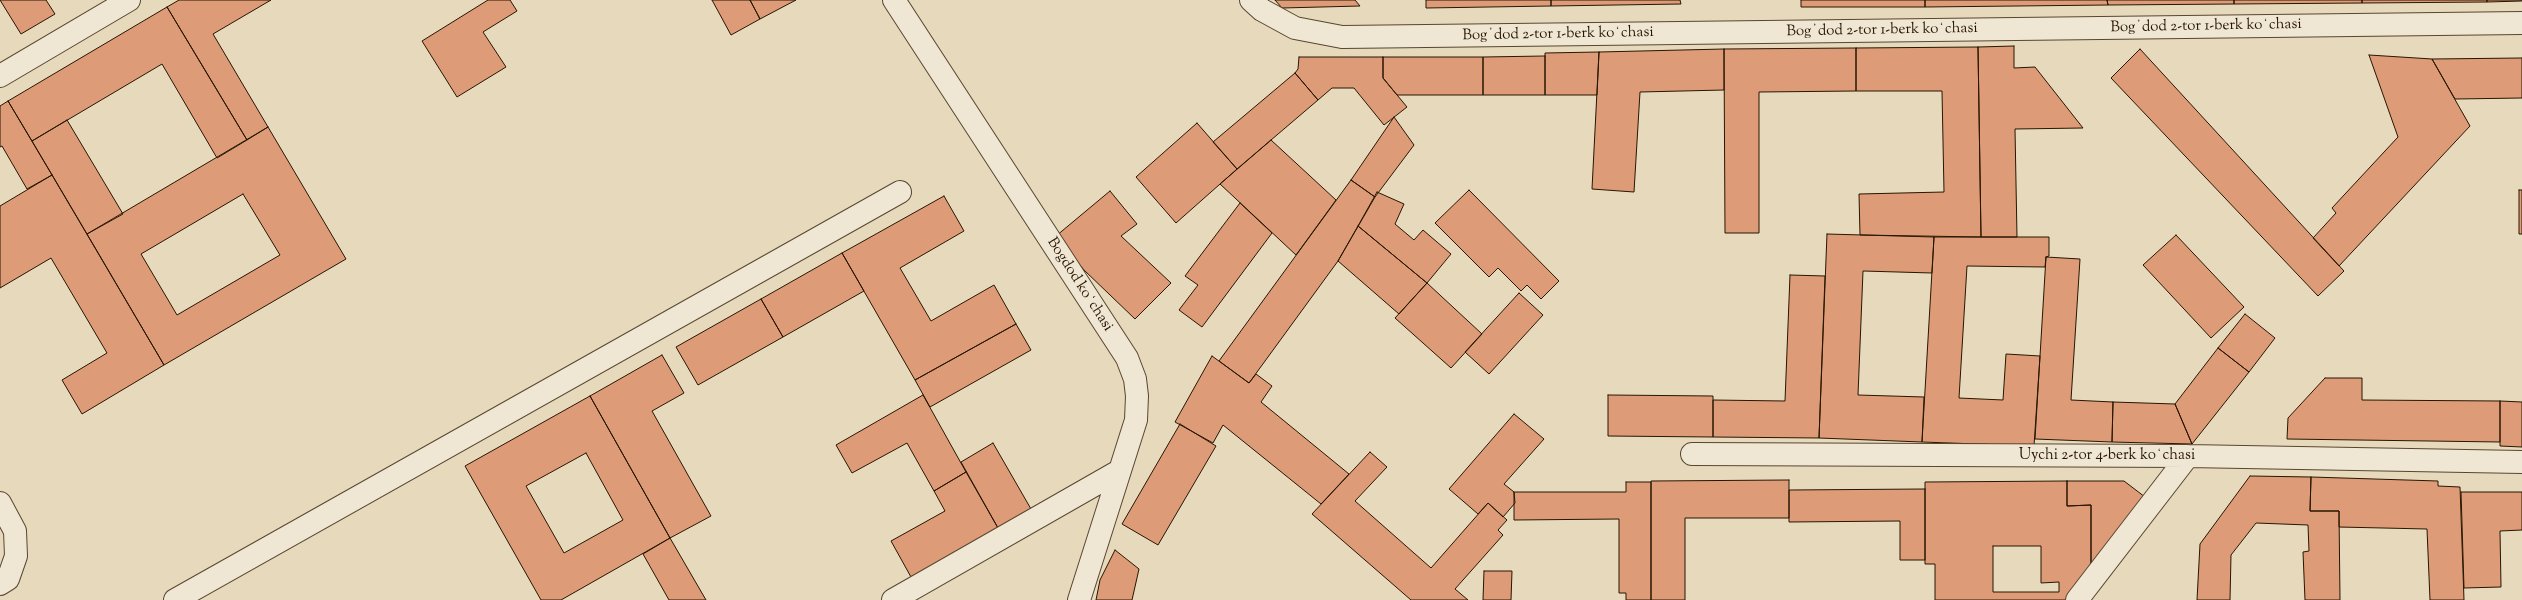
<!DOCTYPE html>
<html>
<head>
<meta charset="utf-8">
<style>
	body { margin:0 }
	canvas { display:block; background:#e6d9bc }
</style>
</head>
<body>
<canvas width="2522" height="600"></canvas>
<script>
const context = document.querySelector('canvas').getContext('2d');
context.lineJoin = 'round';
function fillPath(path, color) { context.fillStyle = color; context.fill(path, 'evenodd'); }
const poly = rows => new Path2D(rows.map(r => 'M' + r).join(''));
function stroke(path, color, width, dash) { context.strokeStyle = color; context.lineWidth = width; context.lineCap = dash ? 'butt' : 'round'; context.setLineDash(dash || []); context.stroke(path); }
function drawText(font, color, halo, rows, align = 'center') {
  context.font = font + ' "Sorts Mill Goudy",serif'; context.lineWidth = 3; context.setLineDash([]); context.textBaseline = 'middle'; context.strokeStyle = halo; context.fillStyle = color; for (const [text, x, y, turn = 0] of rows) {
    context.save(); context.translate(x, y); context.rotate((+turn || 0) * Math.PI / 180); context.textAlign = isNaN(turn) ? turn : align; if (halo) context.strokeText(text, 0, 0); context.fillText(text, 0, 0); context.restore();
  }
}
const building = poly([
	[0,0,46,0,55,14,21,34,0,0],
	[179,0,271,0,213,34,268,127,247,140,167,7,179,0],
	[488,0,510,0,517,11,483,32,506,67,457,97,422,41,488,0],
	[712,0,750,0,760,19,731,35,712,0],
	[750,0,796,0,760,19,750,0],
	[1275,0,1355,0,1360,6,1282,8,1275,0],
	[1426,0,1551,0,1551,6,1426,8,1426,0],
	[1551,0,1680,0,1681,4,1551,6,1551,0],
	[1801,0,1925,0,1925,7,1801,7,1801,0],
	[1925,0,2107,0,2108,5,1925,7,1925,0],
	[2107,0,2234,0,2234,4,2108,5,2107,0],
	[2234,0,2362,0,2362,3,2234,4,2234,0],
	[2362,0,2487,0,2487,2,2362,3,2362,0],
	[2487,0,2522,0,2522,1,2487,2,2487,0],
	[167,7,247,140,217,158,162,64,32,141,8,101,167,7],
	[2014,46,2014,68,2035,67,2083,128,2015,129,2017,237,1981,237,1978,47,2014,46],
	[1978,47,1981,237,1860,235,1859,194,1944,192,1942,91,1856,91,1856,48,1978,47],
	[1856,48,1856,91,1759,92,1759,233,1725,233,1724,49,1856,48],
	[1724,49,1724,90,1640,92,1634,192,1592,189,1599,52,1724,49],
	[2140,49,2344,271,2318,296,2111,78,2140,49],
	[1599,52,1597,95,1545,95,1545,53,1599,52],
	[2369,55,2432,59,2470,126,2339,266,2313,238,2336,213,2332,208,2398,137,2369,55],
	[1545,56,1545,95,1483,95,1483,57,1545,56],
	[1299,57,1383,57,1383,78,1407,107,1384,125,1354,88,1332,88,1318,100,1295,73,1298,69,1299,57],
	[1383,57,1483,57,1483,95,1397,95,1383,78,1383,57],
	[2522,58,2522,98,2455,99,2432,59,2522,58],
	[1295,73,1318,100,1237,169,1213,142,1295,73],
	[8,101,52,175,27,189,2,146,0,147,0,106,8,101],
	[1394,117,1414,145,1375,197,1351,180,1394,117],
	[67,120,123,214,87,234,32,141,67,120],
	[1197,123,1237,169,1176,223,1136,177,1197,123],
	[268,127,346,259,164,365,87,234,268,127],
	[243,194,280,255,177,315,141,254,243,194],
	[1271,140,1336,200,1296,255,1220,184,1271,140],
	[52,175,164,365,82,414,62,380,107,353,51,258,0,288,0,206,52,175],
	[1351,180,1375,197,1338,261,1249,383,1219,361,1351,180],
	[1469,190,1559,281,1541,299,1527,285,1521,291,1498,268,1489,277,1435,223,1469,190],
	[2519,190,2522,190,2522,234,2519,234,2519,190],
	[1110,191,1137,224,1121,236,1171,283,1135,319,1084,270,1056,236,1110,191],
	[1377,192,1404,204,1395,224,1414,240,1423,230,1451,254,1427,283,1358,226,1377,192],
	[944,196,964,231,900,268,931,321,994,285,1016,324,915,380,842,253,944,196],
	[1240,203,1272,233,1202,327,1179,310,1198,285,1185,276,1240,203],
	[1358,226,1427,283,1399,314,1338,261,1358,226],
	[1827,234,1934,237,1932,273,1863,271,1858,395,1924,397,1922,442,1819,438,1827,234],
	[2176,235,2244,307,2211,338,2143,265,2176,235],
	[1934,237,2049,237,2049,256,2046,257,2045,267,1967,266,1959,398,2003,400,2006,354,2040,356,2034,446,1922,442,1934,237],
	[842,253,864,291,783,337,761,299,842,253],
	[2046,257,2080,259,2071,400,2113,402,2112,442,2035,439,2046,257],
	[1790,275,1825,276,1819,438,1713,437,1713,400,1785,401,1790,275],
	[1427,283,1482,334,1451,368,1395,318,1427,283],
	[1519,293,1543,315,1489,374,1465,352,1519,293],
	[761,299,783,337,698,385,676,347,761,299],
	[2245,314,2275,338,2249,372,2218,348,2245,314],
	[1016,324,1031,350,930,407,915,380,1016,324],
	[2218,348,2249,372,2192,444,2175,404,2218,348],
	[662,355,684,393,652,411,711,516,670,538,590,396,662,355],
	[1212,356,1249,383,1256,374,1272,386,1261,402,1349,474,1321,504,1223,425,1213,443,1175,422,1212,356],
	[2325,378,2362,378,2362,400,2500,401,2500,442,2287,439,2288,418,2325,378],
	[923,395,966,472,934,491,907,443,852,473,836,445,923,395],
	[1608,395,1713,396,1713,437,1608,436,1608,395],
	[590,396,670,538,561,600,541,600,465,466,590,396],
	[586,453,623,520,564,553,526,486,586,453],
	[2500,401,2522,402,2522,447,2500,446,2500,401],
	[2113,402,2175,404,2192,444,2112,442,2113,402],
	[1514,414,1544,439,1504,484,1514,492,1515,503,1503,517,1488,503,1478,514,1449,489,1514,414],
	[1180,424,1216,446,1158,545,1122,524,1180,424],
	[993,443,1031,509,998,528,961,462,993,443],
	[1370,452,1387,467,1355,501,1431,568,1488,503,1507,520,1498,530,1503,535,1455,589,1468,600,1411,600,1312,514,1370,452],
	[966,472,998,528,911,577,891,541,945,511,934,491,966,472],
	[2250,476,2311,477,2310,511,2339,511,2340,600,2305,600,2303,552,2309,551,2308,525,2256,523,2231,555,2230,600,2197,600,2200,544,2250,476],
	[2311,477,2438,481,2438,486,2460,487,2464,600,2430,600,2427,529,2339,527,2339,511,2310,511,2311,477],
	[1789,480,1789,518,1685,518,1685,600,1651,600,1651,481,1789,480],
	[2067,481,2067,506,2091,505,2091,568,2066,600,1935,600,1935,564,1925,564,1925,482,2067,481],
	[1993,546,2041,546,2041,583,2059,582,2059,592,1993,592,1993,546],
	[2067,481,2124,481,2145,497,2091,568,2091,505,2067,506,2067,481],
	[1626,482,1651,482,1651,600,1626,600,1626,593,1619,593,1619,519,1514,520,1514,492,1626,492,1626,482],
	[1925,489,1925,560,1900,560,1900,521,1789,522,1789,490,1925,489],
	[2461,492,2522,492,2522,530,2500,531,2501,587,2464,588,2461,492],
	[670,538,706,600,669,600,643,554,670,538],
	[1115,550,1139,569,1132,600,1096,600,1100,580,1115,550],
	[1484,571,1512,571,1511,600,1483,600,1484,571]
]);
const minor = poly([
	[894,0,1127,358,1135,379,1137,396,1136,420,1079,600],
	[1251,0,1262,10,1295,28,1342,37,2522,23],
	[0,76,129,0],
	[1692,454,2188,456,2522,462],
	[0,503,15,531,16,556,8,579,0,584],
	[175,600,900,192],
	[893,600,1119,471],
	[2077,600,2188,456]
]);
const streetNames = [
	["Bogʼdod 2-tor 1-berk koʻchasi",2206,27,-1],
	["Bogʼdod 2-tor 1-berk koʻchasi",1882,31,-1],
	["Bogʼdod 2-tor 1-berk koʻchasi",1558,35,-1],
	["Bogdod koʻchasi",1079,285,57],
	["Uychi 2-tor 4-berk koʻchasi",2107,456]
];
fillPath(building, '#dd9b77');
stroke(building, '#281602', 1);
stroke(minor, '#584730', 24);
stroke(minor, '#efe6d3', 22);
drawText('15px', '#281602', '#efe6d3', streetNames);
</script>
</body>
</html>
